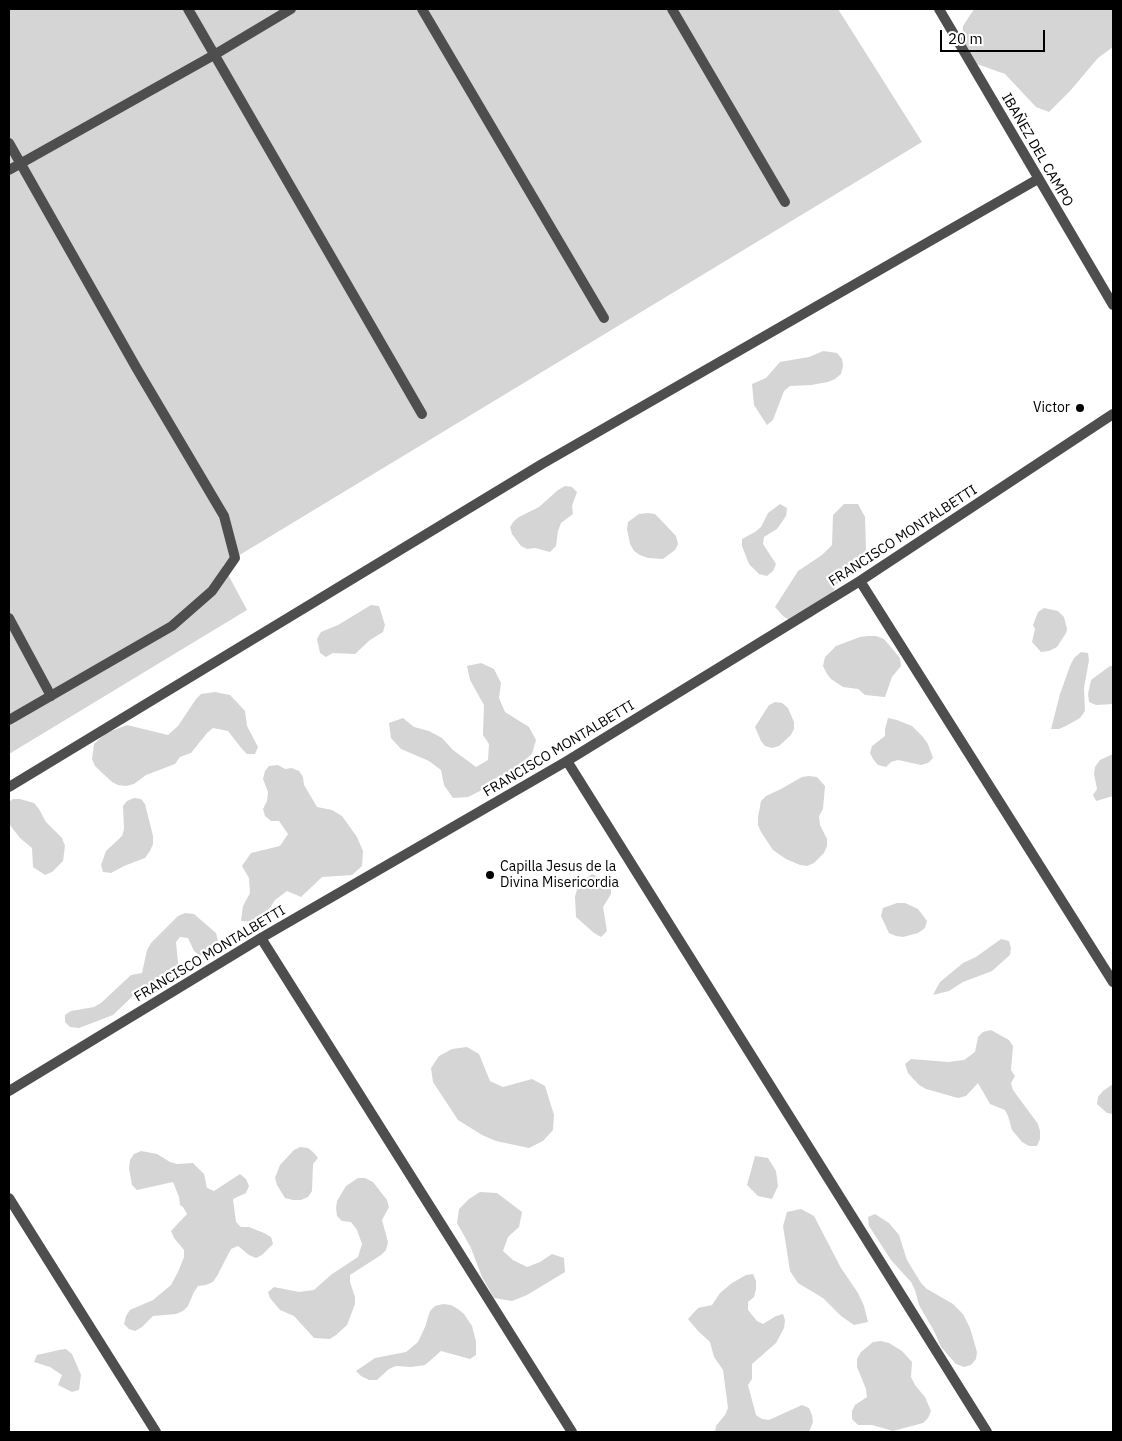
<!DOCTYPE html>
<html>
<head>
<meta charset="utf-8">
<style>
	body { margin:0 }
	#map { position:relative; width:1122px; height:1441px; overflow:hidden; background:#fff; font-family:"IBM Plex Sans",sans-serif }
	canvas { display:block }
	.frame { position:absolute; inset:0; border:10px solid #000; pointer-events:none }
	.scale { position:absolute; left:940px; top:30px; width:105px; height:22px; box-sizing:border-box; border:2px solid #000; border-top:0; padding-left:6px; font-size:15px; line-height:18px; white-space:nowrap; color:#000; -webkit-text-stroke:4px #fff; paint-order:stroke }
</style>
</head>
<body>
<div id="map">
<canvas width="1122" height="1441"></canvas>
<div class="frame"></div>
<div class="scale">20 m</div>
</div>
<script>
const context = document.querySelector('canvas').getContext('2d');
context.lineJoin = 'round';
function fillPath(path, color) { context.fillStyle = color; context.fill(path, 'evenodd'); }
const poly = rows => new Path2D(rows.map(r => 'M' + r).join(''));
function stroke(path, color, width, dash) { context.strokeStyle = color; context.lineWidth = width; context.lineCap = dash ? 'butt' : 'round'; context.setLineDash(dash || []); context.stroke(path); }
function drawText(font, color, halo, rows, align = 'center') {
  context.font = font + ' "IBM Plex Sans",sans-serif'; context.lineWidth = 4.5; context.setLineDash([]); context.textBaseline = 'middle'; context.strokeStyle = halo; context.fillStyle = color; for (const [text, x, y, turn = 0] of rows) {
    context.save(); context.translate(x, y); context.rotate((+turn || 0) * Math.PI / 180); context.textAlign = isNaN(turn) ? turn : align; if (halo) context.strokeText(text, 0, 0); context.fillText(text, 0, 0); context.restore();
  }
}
const green = poly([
	[9,9,838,9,922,142,223,565,247,610,9,754],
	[974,9,1113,9,1113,47,1098,58,1070,91,1049,112,1036,107,1005,74,977,64,962,41,963,26],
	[823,351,837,353,842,359,843,366,841,374,835,379,828,382,811,385,790,386,784,391,773,420,767,425,754,405,752,384,766,378,780,362,809,357],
	[565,486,572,487,577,492,572,506,573,514,561,523,558,531,556,546,550,552,535,548,527,549,521,546,512,534,510,527,514,521,519,517,539,507,558,490],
	[780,504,787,508,786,516,777,529,764,537,763,544,776,564,773,571,767,576,759,574,749,564,742,546,742,539,755,532,761,527,768,513],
	[844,504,858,504,865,517,866,549,863,567,838,583,823,608,812,617,798,624,784,617,775,607,798,571,822,555,832,545,833,515],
	[648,513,655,514,660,519,676,536,678,544,675,550,663,559,648,558,640,555,634,551,630,544,627,529,628,522,639,514],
	[371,605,379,606,385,625,383,632,370,640,355,654,333,653,326,657,320,653,317,639,321,632,338,625],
	[1044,608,1058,611,1064,617,1067,629,1066,633,1057,647,1049,651,1041,652,1032,642,1035,629,1033,625,1038,612],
	[868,636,876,636,884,639,900,658,901,666,892,677,885,697,865,695,858,689,843,687,831,679,827,674,823,666,825,657,836,646,860,637],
	[1081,652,1088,653,1089,660,1084,688,1085,711,1080,718,1066,726,1059,729,1051,729,1060,694,1070,666,1074,658],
	[481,663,494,669,501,683,499,698,505,712,529,727,536,740,532,754,509,773,494,779,482,790,468,797,453,798,444,785,441,770,429,761,401,749,391,738,389,723,403,718,414,727,429,731,442,738,453,750,476,767,488,760,489,744,483,735,484,705,470,680,467,666],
	[1110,666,1113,666,1113,704,1096,705,1089,702,1088,694,1091,680],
	[215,692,230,695,245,711,247,726,258,747,255,754,247,754,242,749,228,731,213,728,207,733,191,753,180,757,175,764,146,775,134,784,126,786,118,785,112,782,95,766,92,759,94,744,106,733,127,725,168,735,178,726,196,699,201,694],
	[775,702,782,703,788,708,794,722,794,729,791,735,779,746,772,748,765,746,761,741,755,727,769,705],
	[888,718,897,720,912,726,923,737,928,744,933,758,928,763,921,765,898,760,891,762,886,767,878,765,873,759,870,753,872,746,885,736,885,729],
	[1113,754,1113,796,1096,801,1093,795,1097,789,1094,774,1095,767,1100,760],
	[278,765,285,769,292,768,299,771,303,777,304,785,317,807,332,810,342,816,357,837,363,851,362,866,352,875,322,877,301,897,287,891,275,900,267,912,256,922,241,921,243,906,250,893,249,878,242,866,251,853,280,846,288,834,279,821,271,821,265,816,263,809,267,801,268,792,263,779,265,771,269,766],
	[809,776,817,777,825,786,823,809,819,816,820,825,827,839,827,846,824,853,814,863,807,866,800,865,786,859,773,850,761,832,758,825,758,817,761,801,766,796,781,789,802,777],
	[134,798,141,799,145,804,153,836,153,844,150,851,145,858,124,866,111,873,103,872,101,865,106,851,122,836,124,829,123,806,127,801],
	[13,799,20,799,34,803,39,809,46,822,62,838,65,846,63,861,52,872,45,875,33,867,32,848,20,838,9,824,9,802],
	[592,874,606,881,611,887,611,894,603,907,607,931,601,937,594,933,576,917,575,897,577,889,580,883],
	[897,903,905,903,918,909,927,921,925,928,918,933,903,937,896,936,889,933,881,916,883,908],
	[185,913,194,914,216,933,218,941,212,947,200,956,194,951,188,938,180,937,176,942,179,972,176,979,163,989,156,992,143,989,136,993,113,1015,79,1028,70,1027,65,1022,65,1015,71,1011,94,1007,101,1003,131,975,142,973,147,950,151,943,178,916],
	[1001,939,1009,941,1011,948,1010,955,992,971,963,982,949,991,933,995,940,982,963,963,976,957],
	[991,1030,1009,1040,1013,1046,1011,1070,1015,1076,1011,1083,1013,1090,1038,1124,1040,1131,1040,1139,1037,1146,1029,1146,1022,1142,1012,1130,1008,1116,1005,1110,990,1104,978,1083,966,1096,958,1098,926,1089,919,1085,908,1073,905,1064,911,1059,948,1062,964,1060,975,1052,978,1037,983,1032],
	[467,1047,479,1054,490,1081,503,1087,532,1079,545,1086,554,1115,553,1130,543,1141,529,1148,496,1141,482,1135,458,1120,433,1082,431,1068,439,1056,452,1049],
	[1113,1084,1113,1114,1107,1113,1097,1104,1098,1097,1103,1091],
	[300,1147,308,1148,313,1152,318,1158,313,1164,312,1191,308,1197,301,1200,293,1200,285,1198,277,1185,275,1178,280,1165,294,1150],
	[141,1151,157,1154,170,1162,177,1164,193,1163,204,1174,207,1188,214,1191,240,1174,246,1179,249,1186,246,1193,233,1199,236,1222,241,1227,249,1227,264,1233,271,1237,273,1244,262,1255,256,1258,249,1255,238,1246,231,1249,217,1276,213,1282,206,1285,198,1286,194,1292,188,1306,183,1311,176,1314,153,1316,142,1327,135,1331,129,1329,124,1324,126,1316,130,1310,153,1300,171,1285,178,1272,184,1257,184,1250,174,1238,171,1231,187,1214,183,1207,180,1205,179,1197,173,1182,137,1190,132,1185,129,1168,130,1160,134,1154],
	[755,1156,768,1158,776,1171,778,1186,772,1199,758,1196,747,1185],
	[358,1178,365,1178,373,1182,387,1200,389,1207,382,1220,388,1242,386,1250,381,1255,350,1275,350,1282,355,1297,355,1304,347,1325,336,1335,330,1339,314,1338,294,1316,280,1310,270,1298,268,1292,274,1287,299,1292,314,1290,332,1274,358,1257,362,1244,357,1230,351,1222,342,1221,337,1216,336,1208,337,1201,346,1186],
	[480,1192,497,1193,522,1212,519,1227,508,1237,503,1251,513,1260,527,1267,540,1262,552,1254,564,1258,565,1272,527,1295,512,1301,494,1298,482,1277,471,1248,457,1223,459,1209,469,1199],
	[801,1209,814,1216,841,1268,858,1293,864,1306,868,1322,854,1325,841,1316,823,1298,798,1283,790,1271,783,1226,787,1212],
	[875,1214,889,1223,899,1235,907,1260,921,1283,927,1289,953,1304,963,1314,970,1328,977,1352,976,1359,971,1365,964,1367,956,1364,941,1347,934,1331,919,1305,915,1290,911,1282,891,1260,869,1226,868,1217],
	[753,1274,756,1281,756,1289,754,1297,748,1302,748,1310,757,1321,763,1324,776,1316,783,1314,785,1320,784,1328,776,1343,752,1364,752,1379,748,1385,756,1415,762,1419,769,1420,802,1405,809,1408,812,1415,813,1422,809,1432,715,1432,716,1426,725,1415,728,1408,723,1370,714,1357,710,1342,698,1331,688,1319,698,1308,712,1305,720,1293,732,1283,746,1275],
	[443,1304,451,1305,458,1309,464,1314,472,1326,476,1341,476,1355,470,1359,441,1351,425,1365,411,1367,396,1366,389,1369,377,1380,369,1380,361,1376,356,1371,375,1358,406,1352,418,1342,425,1327,430,1311,435,1306],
	[881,1341,889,1343,902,1351,912,1362,911,1377,915,1385,925,1397,931,1411,928,1418,923,1423,893,1431,872,1425,858,1425,852,1419,852,1411,855,1405,867,1397,866,1389,857,1367,857,1359,861,1352,873,1342],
	[66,1349,72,1354,81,1375,79,1390,72,1392,58,1385,62,1375,50,1367,34,1362,37,1355,59,1350]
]);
const street = poly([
	[188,9,422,414],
	[422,9,604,318],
	[672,9,785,202],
	[939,9,1113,305],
	[9,143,137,369,224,516,235,558,212,591,172,626,9,720],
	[9,170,214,55,291,9],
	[860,581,1113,982],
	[9,618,51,696],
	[567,761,987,1432],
	[9,787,542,464,1038,179],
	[261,938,572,1432],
	[9,1091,261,938,567,761,860,581,1113,414],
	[9,1198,156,1432]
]);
const markers = [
	[1080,408,5,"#000"],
	[490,875,5,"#000"]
];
const streetNames = [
	["IBAÑEZ DEL CAMPO",1037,150,60],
	["FRANCISCO MONTALBETTI",903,536,-33],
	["FRANCISCO MONTALBETTI",559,749,-31],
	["FRANCISCO MONTALBETTI",210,954,-31]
];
const poiNames = [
	["Victor",1070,408],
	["Capilla Jesus de la",500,867,"left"],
	["Divina Misericordia",500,883,"left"]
];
fillPath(green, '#d5d5d5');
stroke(street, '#4e4e4e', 10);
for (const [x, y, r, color] of markers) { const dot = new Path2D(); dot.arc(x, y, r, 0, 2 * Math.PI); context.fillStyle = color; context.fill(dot); stroke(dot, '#fff', 2); }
drawText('14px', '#000', '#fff', streetNames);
drawText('14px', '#000', '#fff', poiNames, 'right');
</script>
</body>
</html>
